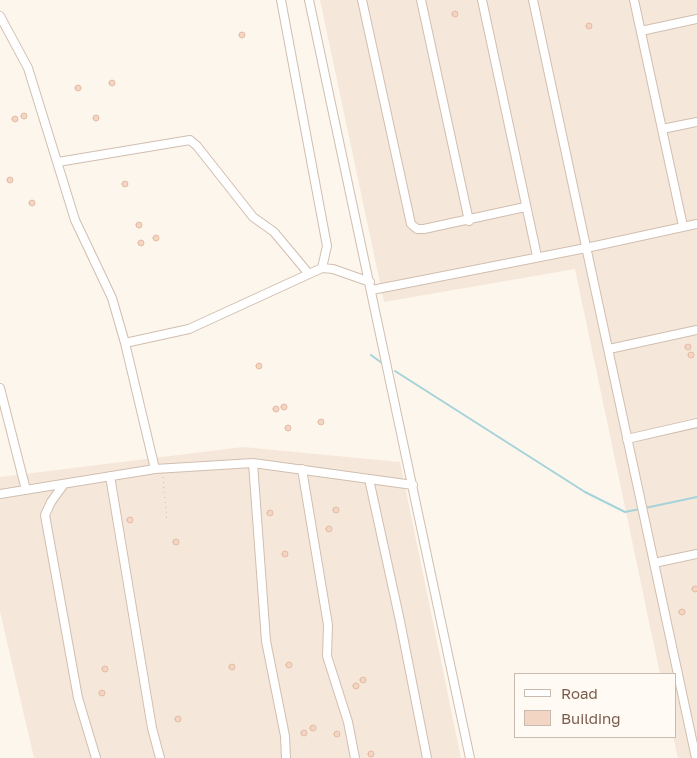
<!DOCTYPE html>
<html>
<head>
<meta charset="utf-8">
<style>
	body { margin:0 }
	#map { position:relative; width:697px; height:758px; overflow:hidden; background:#fdf6ec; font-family:"Golos Text",sans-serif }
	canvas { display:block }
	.legend { position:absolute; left:514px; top:673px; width:162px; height:65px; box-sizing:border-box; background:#fffaf3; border:1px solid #cabbb1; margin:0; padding:6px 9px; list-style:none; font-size:15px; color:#7a5c4d }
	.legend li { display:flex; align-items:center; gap:10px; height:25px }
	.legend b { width:25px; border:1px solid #cabbb1 }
</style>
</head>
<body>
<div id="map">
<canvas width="697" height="758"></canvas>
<ul class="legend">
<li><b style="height:6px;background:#fff"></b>Road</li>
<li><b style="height:14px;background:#f3d5c3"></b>Building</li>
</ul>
</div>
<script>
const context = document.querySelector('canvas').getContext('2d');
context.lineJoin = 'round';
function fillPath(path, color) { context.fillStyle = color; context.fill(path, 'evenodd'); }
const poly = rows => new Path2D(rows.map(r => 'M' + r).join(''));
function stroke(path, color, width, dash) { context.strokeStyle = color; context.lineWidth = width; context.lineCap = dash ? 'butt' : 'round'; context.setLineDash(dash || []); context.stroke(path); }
const residential = poly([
	[320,0,697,0,697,758,678,758,673,737,676,737,676,674,660,674,575,269,384,302],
	[243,447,400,462,461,758,34,758,0,612,0,477]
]);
const stream = poly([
	[371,355,382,363],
	[395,371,585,492,625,512,640,509],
	[645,508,697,497]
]);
const building = poly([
	'452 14a3 3 0 1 1 6 0a3 3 0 1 1-6 0Z',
	'586 26a3 3 0 1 1 6 0a3 3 0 1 1-6 0Z',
	'239 35a3 3 0 1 1 6 0a3 3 0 1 1-6 0Z',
	'109 83a3 3 0 1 1 6 0a3 3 0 1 1-6 0Z',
	'75 88a3 3 0 1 1 6 0a3 3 0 1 1-6 0Z',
	'21 116a3 3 0 1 1 6 0a3 3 0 1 1-6 0Z',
	'93 118a3 3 0 1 1 6 0a3 3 0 1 1-6 0Z',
	'12 119a3 3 0 1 1 6 0a3 3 0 1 1-6 0Z',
	'7 180a3 3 0 1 1 6 0a3 3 0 1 1-6 0Z',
	'122 184a3 3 0 1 1 6 0a3 3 0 1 1-6 0Z',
	'29 203a3 3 0 1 1 6 0a3 3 0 1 1-6 0Z',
	'136 225a3 3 0 1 1 6 0a3 3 0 1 1-6 0Z',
	'153 238a3 3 0 1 1 6 0a3 3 0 1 1-6 0Z',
	'138 243a3 3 0 1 1 6 0a3 3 0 1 1-6 0Z',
	'685 347a3 3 0 1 1 6 0a3 3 0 1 1-6 0Z',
	'688 355a3 3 0 1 1 6 0a3 3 0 1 1-6 0Z',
	'256 366a3 3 0 1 1 6 0a3 3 0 1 1-6 0Z',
	'281 407a3 3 0 1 1 6 0a3 3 0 1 1-6 0Z',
	'273 409a3 3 0 1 1 6 0a3 3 0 1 1-6 0Z',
	'318 422a3 3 0 1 1 6 0a3 3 0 1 1-6 0Z',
	'285 428a3 3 0 1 1 6 0a3 3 0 1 1-6 0Z',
	'333 510a3 3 0 1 1 6 0a3 3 0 1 1-6 0Z',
	'267 513a3 3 0 1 1 6 0a3 3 0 1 1-6 0Z',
	'127 520a3 3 0 1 1 6 0a3 3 0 1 1-6 0Z',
	'326 529a3 3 0 1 1 6 0a3 3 0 1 1-6 0Z',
	'173 542a3 3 0 1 1 6 0a3 3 0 1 1-6 0Z',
	'282 554a3 3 0 1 1 6 0a3 3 0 1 1-6 0Z',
	'692 589a3 3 0 1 1 6 0a3 3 0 1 1-6 0Z',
	'679 612a3 3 0 1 1 6 0a3 3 0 1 1-6 0Z',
	'286 665a3 3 0 1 1 6 0a3 3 0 1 1-6 0Z',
	'229 667a3 3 0 1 1 6 0a3 3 0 1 1-6 0Z',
	'102 669a3 3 0 1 1 6 0a3 3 0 1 1-6 0Z',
	'360 680a3 3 0 1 1 6 0a3 3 0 1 1-6 0Z',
	'353 686a3 3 0 1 1 6 0a3 3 0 1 1-6 0Z',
	'99 693a3 3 0 1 1 6 0a3 3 0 1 1-6 0Z',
	'175 719a3 3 0 1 1 6 0a3 3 0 1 1-6 0Z',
	'310 728a3 3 0 1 1 6 0a3 3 0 1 1-6 0Z',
	'301 733a3 3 0 1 1 6 0a3 3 0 1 1-6 0Z',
	'334 734a3 3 0 1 1 6 0a3 3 0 1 1-6 0Z',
	'368 754a3 3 0 1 1 6 0a3 3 0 1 1-6 0Z'
]);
const path = poly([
	[163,477,167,522]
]);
const minor = poly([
	[281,0,327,246,322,268],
	[309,0,470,758],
	[362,0,411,224,417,229,424,229,525,207],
	[421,0,469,221],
	[482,0,537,256],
	[533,0,696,758],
	[634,0,683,226],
	[0,16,28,68,75,220,112,298,125,343,155,469],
	[641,31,697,19],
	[662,129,697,122],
	[58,162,190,140,197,146,253,217,274,232,309,274],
	[372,290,586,248,697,224],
	[125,343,189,329,322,268,333,269,370,282],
	[609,349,697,330],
	[0,388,26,490],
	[627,439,697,423],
	[253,463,266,641,285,736,286,758],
	[302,469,328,625,327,656,348,722,355,758],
	[110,476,152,728,160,758],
	[369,479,400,621,427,758],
	[64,484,51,502,45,515,78,698,96,758],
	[0,494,155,469,253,463,413,485],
	[654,563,697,554]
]);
fillPath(residential, '#f5e8da');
stroke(stream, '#a5d3da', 2);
fillPath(building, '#f3d5c3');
stroke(building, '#e6bba3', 1);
stroke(minor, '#d1beb0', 10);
stroke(path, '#d9b8a5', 1, [1, 4]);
stroke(minor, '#fff', 8);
</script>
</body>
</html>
